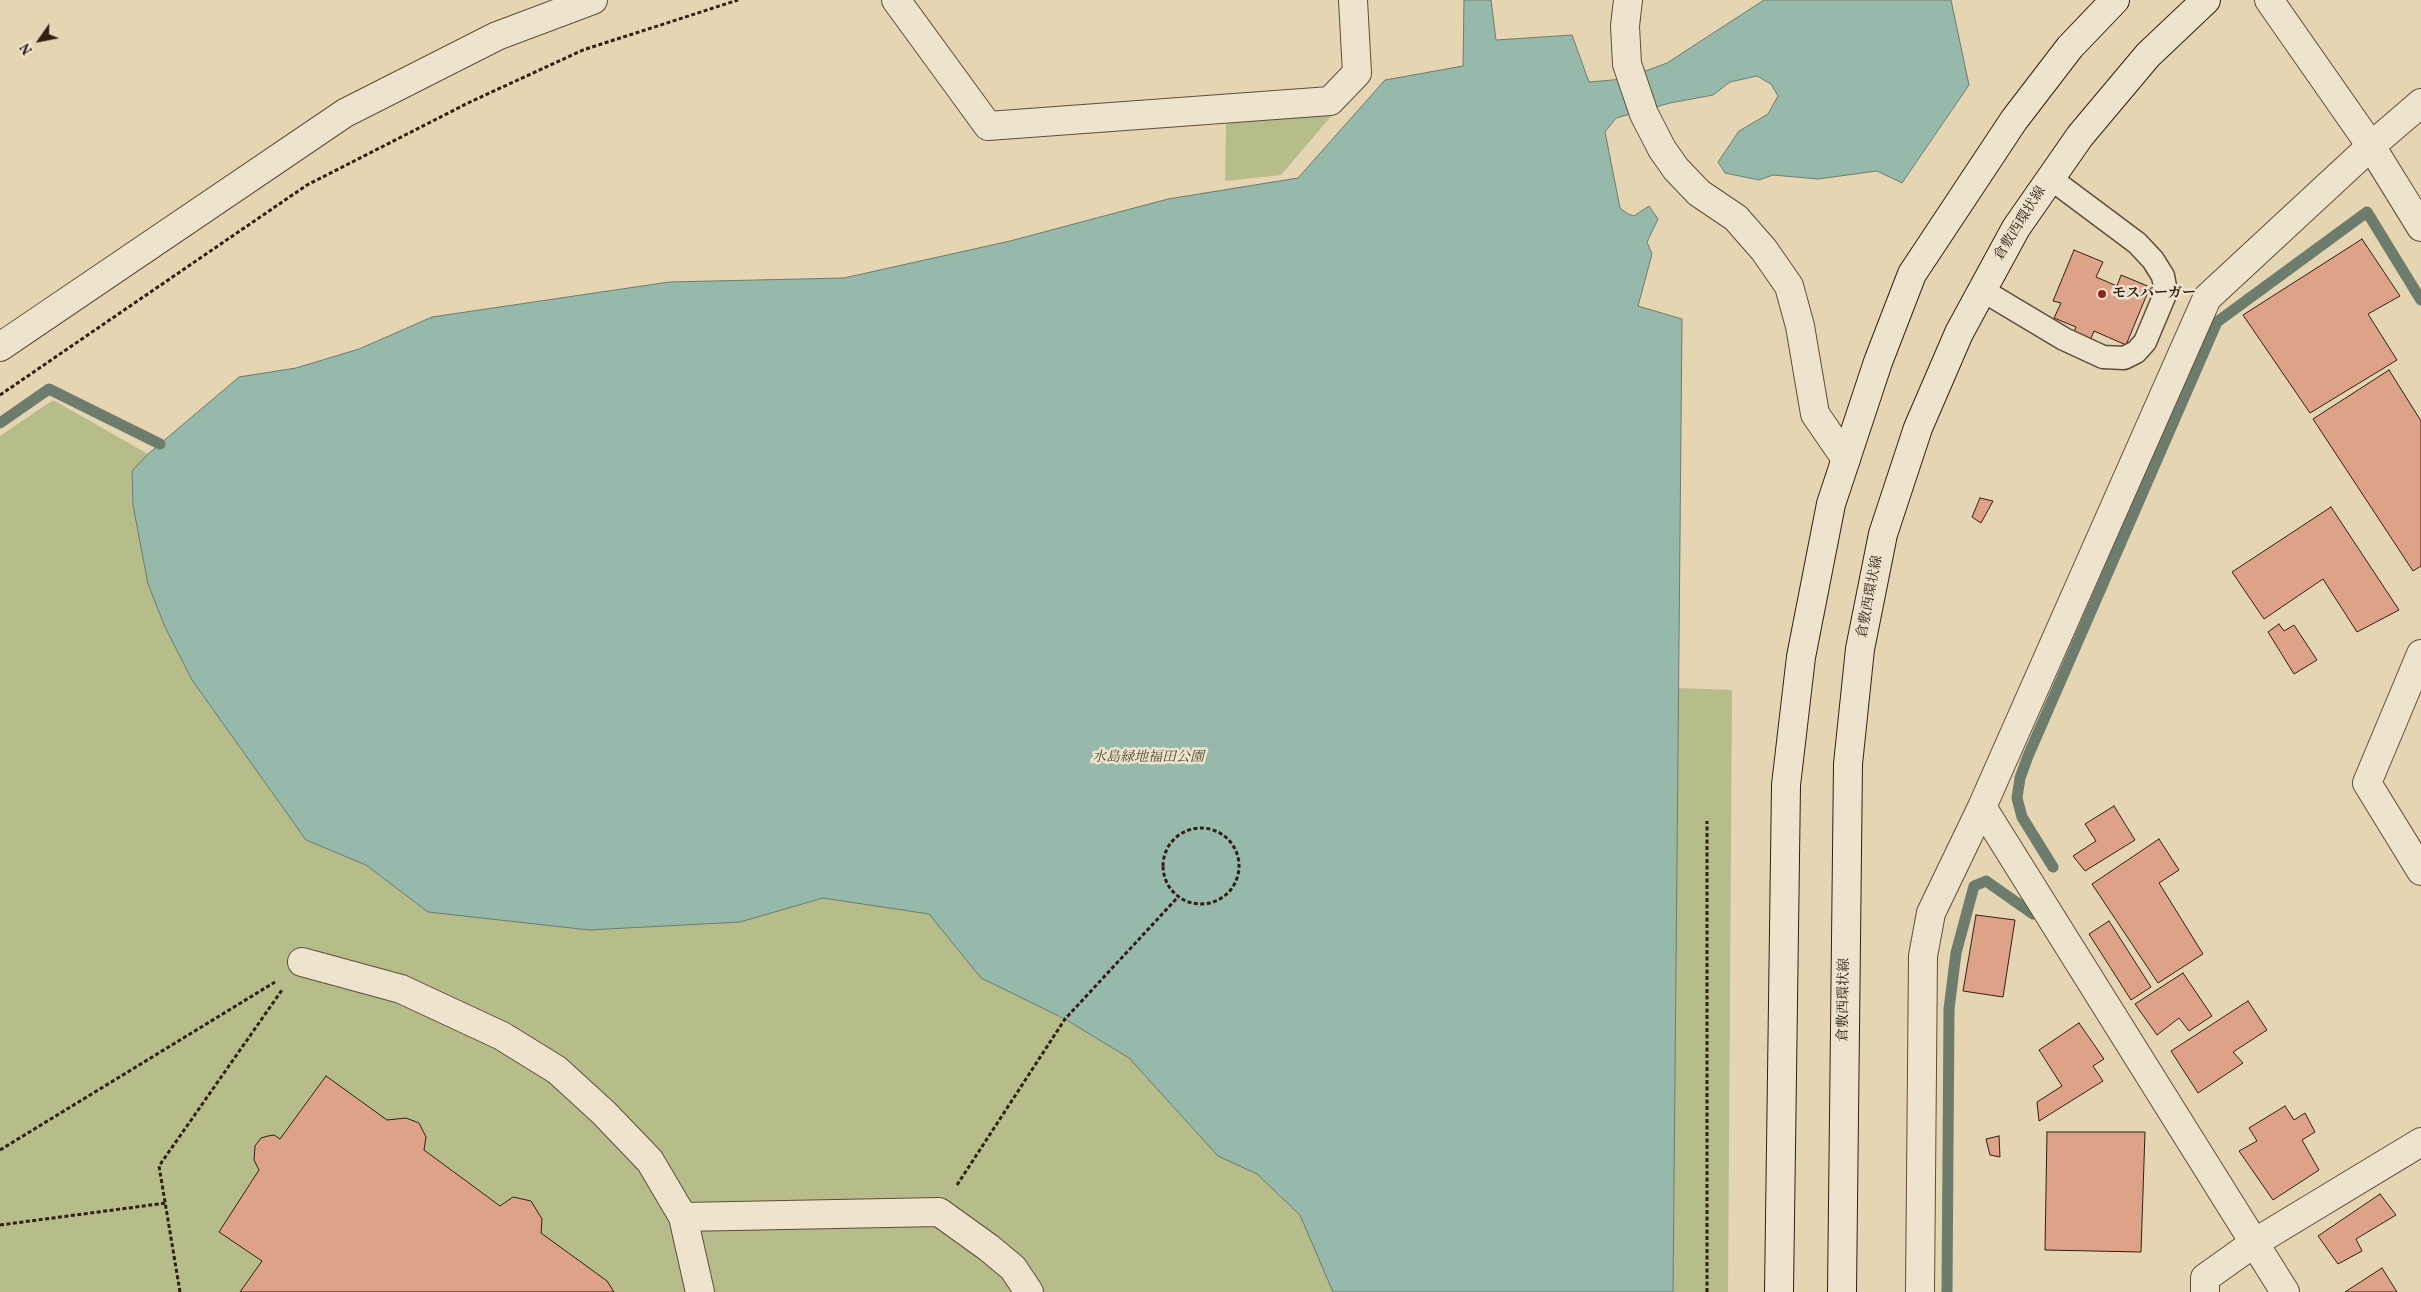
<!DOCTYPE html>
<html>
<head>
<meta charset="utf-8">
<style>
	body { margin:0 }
	#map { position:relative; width:2421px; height:1292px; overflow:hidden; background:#e5d5b3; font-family:Vollkorn,serif }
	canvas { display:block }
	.north { position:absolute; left:15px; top:15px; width:50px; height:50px; -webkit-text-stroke:4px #eee4ce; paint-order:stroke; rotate:237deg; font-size:14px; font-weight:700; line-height:20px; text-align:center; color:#312012 }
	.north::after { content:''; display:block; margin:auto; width:18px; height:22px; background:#312012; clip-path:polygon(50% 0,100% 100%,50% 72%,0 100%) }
</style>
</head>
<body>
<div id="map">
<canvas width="2421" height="1292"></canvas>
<div class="north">N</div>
</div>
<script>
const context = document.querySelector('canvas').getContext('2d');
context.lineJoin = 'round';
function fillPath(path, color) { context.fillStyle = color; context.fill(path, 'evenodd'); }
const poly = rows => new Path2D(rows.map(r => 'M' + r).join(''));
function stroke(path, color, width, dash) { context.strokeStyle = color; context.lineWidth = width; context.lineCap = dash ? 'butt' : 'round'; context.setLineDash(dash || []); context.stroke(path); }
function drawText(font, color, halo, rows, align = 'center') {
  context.font = font + ' Vollkorn,"Noto Serif JP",serif'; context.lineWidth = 5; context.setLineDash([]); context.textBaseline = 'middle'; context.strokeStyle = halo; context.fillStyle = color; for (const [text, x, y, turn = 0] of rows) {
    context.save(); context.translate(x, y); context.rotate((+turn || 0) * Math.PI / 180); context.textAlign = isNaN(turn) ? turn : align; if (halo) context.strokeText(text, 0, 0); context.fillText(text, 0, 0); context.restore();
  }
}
const green = poly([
	[1572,35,1605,131,1620,208,1628,214,1634,216,1649,206,1658,219,1647,242,1652,254,1638,306,1682,319,1678,688,1732,690,1728,1292,0,1292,0,436,53,400,148,454,239,377,296,368,359,349,432,317,669,282,844,278,1010,241,1168,199,1298,178,1385,80,1463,66],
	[1334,113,1281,175,1225,181,1226,123]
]);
const water = poly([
	[1464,0,1491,0,1496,40,1572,35,1589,82,1624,79,1667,63,1764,0,1951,0,1969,85,1902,183,1877,171,1818,179,1773,175,1759,180,1725,173,1718,162,1739,131,1768,114,1778,96,1771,84,1757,76,1730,82,1713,95,1670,103,1616,118,1605,132,1620,208,1628,214,1634,216,1649,206,1658,219,1647,242,1652,254,1638,306,1682,319,1673,1292,1333,1292,1300,1215,1257,1174,1218,1156,1129,1058,1065,1019,981,978,929,914,823,898,740,922,589,930,428,912,366,865,306,840,192,680,165,627,148,584,133,505,132,471,148,454,239,377,296,368,359,349,432,317,669,282,844,278,1010,241,1168,199,1298,178,1385,80,1463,66,1464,0]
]);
const stream = poly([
	[0,423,49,389,160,444],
	[2053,867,2022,817,2017,798,2020,778,2028,756,2217,322,2367,212,2421,300],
	[1947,1292,1949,1009,1956,953,1974,886,1986,881,2033,914]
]);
const building = poly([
	[2362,239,2400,296,2368,314,2397,360,2310,413,2243,315,2362,239],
	[2074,250,2103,262,2096,277,2117,286,2121,275,2150,287,2126,345,2094,331,2087,348,2070,341,2076,327,2054,318,2061,303,2053,301,2074,250],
	[2389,370,2421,421,2421,566,2413,571,2313,419,2389,370],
	[1980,498,1993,501,1981,523,1972,517,1980,498],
	[2331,507,2399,610,2357,632,2323,579,2264,619,2232,572,2331,507],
	[2279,624,2284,631,2294,625,2317,660,2294,674,2268,632,2279,624],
	[2114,806,2135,840,2085,871,2073,856,2096,841,2085,824,2114,806],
	[2159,839,2179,870,2159,883,2203,954,2158,983,2092,884,2159,839],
	[1976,915,2015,920,2003,997,1963,991,1976,915],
	[2109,921,2151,987,2131,1000,2089,934,2109,921],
	[2183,973,2212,1016,2189,1031,2179,1018,2157,1035,2135,1004,2183,973],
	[2248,1001,2267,1030,2233,1052,2243,1063,2198,1093,2171,1051,2248,1001],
	[2079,1023,2104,1059,2093,1066,2103,1081,2039,1121,2037,1102,2062,1086,2039,1050,2079,1023],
	[326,1076,387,1120,406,1118,419,1123,426,1137,424,1150,500,1206,513,1197,531,1201,542,1219,541,1233,607,1281,614,1292,240,1292,262,1261,219,1232,259,1170,254,1160,255,1146,261,1138,268,1136,274,1135,280,1139,326,1076],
	[2285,1106,2294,1120,2305,1113,2315,1132,2302,1140,2319,1170,2273,1200,2239,1151,2257,1141,2249,1128,2285,1106],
	[2047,1132,2145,1132,2141,1252,2045,1250,2047,1132],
	[1999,1136,2000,1157,1990,1155,1986,1139,1999,1136],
	[2380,1194,2396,1215,2356,1239,2362,1251,2338,1264,2318,1236,2380,1194],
	[2382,1268,2397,1292,2345,1292,2382,1268]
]);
const path = poly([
	[0,395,307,185,470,102,583,50,738,0],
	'1163 866a38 38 0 1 1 76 0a38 38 0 1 1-76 0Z',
	[0,1150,275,982],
	[957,1185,1065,1019,1178,897],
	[0,1225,166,1203],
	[180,1292,159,1166,282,990],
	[1707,1292,1707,821]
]);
const service = poly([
	[1982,290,2064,339,2103,357,2124,358,2136,352,2145,342,2166,292,2163,276,2153,260,2137,243,2050,178]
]);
const pedestrian = poly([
	[302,962,401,989,502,1036,557,1070,604,1113,650,1161,683,1217,700,1292],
	[683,1217,939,1212,989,1248,1013,1268,1029,1292]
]);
const minor = poly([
	[896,0,988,126,1330,101,1357,73,1353,0],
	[1628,0,1625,26,1627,64,1644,114,1662,149,1676,169,1699,193,1736,218,1764,250,1789,286,1800,326,1815,414,1846,459],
	[2421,654,2367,783,2421,871],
	[1920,1292,1923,956,1931,913,1982,807],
	[2205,1292,2205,1278,2254,1243,2421,1142],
	[2285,1292,1982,807,2207,298,2371,146]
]);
const tertiary = poly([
	[2269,0,2371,146,2421,227],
	[2371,146,2421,103],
	[0,347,345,113,497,36,593,0]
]);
const secondary = poly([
	[1779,1292,1786,785,1801,657,1831,504,1878,362,1912,274,2014,120,2070,47,2115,0],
	[1842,1292,1848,764,1860,649,1883,534,1918,428,1959,333,2016,228,2080,136,2148,55,2206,0]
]);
const markers = [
	[2102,294,5,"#8f2418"]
];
const streetNames = [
	["倉敷西環状線",2021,224,-58],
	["倉敷西環状線",1871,597,-79],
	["倉敷西環状線",1845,1000,-89]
];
const poiNames = [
	["モスバーガー",2112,294]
];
const parkNames = [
	["水島緑地福田公園",1148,758]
];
fillPath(green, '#b6bd8b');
fillPath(water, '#96b9ac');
stroke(water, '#6e7c6e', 1);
stroke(stream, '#6e7c6e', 11);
fillPath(building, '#dea289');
stroke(building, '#312012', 1);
stroke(service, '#5e4d3a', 25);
stroke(pedestrian, '#5e4d3a', 30);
stroke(minor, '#5e4d3a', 30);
stroke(tertiary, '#5e4d3a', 30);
stroke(secondary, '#312012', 30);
stroke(path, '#312012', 3, [4, 2.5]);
stroke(service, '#eee4ce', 22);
stroke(pedestrian, '#eee4ce', 28);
stroke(minor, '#eee4ce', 28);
stroke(tertiary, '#eee4ce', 28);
stroke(secondary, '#eee4ce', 28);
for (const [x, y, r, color] of markers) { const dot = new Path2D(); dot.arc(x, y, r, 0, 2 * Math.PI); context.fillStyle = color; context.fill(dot); stroke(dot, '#eee4ce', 2); }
drawText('14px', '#312012', '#eee4ce', streetNames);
drawText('bold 14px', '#312012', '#eee4ce', poiNames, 'left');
drawText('italic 14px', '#524730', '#eee4ce', parkNames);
</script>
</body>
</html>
